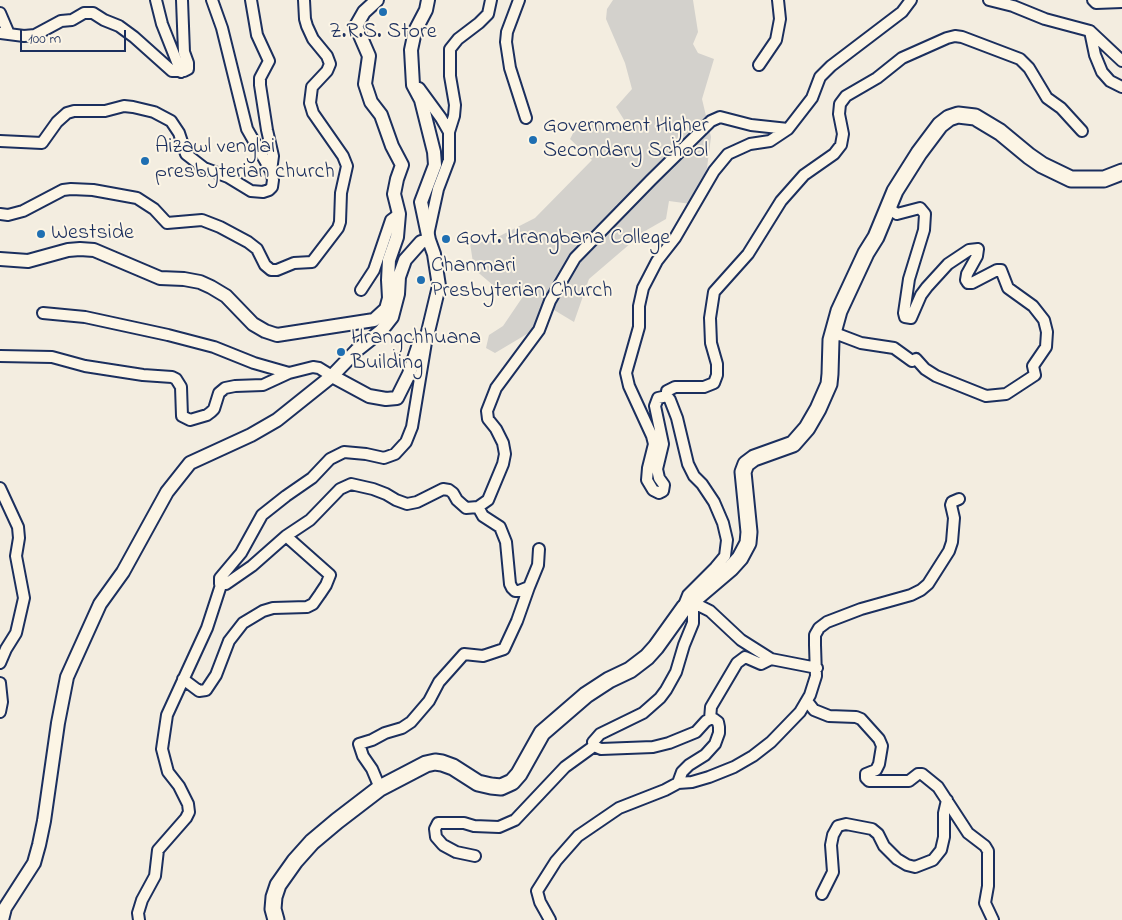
<!DOCTYPE html>
<html>
<head>
<meta charset="utf-8">
<style>
	body { margin:0 }
	#map { position:relative; width:1122px; height:920px; overflow:hidden; background:#f3ede0; font-family:"Indie Flower",sans-serif }
	canvas { display:block }
	.scale { position:absolute; left:20px; top:30px; width:106px; height:22px; box-sizing:border-box; border:2px solid #1b2f5e; border-top:0; padding-left:6px; font-size:15px; line-height:18px; white-space:nowrap; color:#1b2f5e; -webkit-text-stroke:4px #fcf5e5; paint-order:stroke }
</style>
</head>
<body>
<div id="map">
<canvas width="1122" height="920"></canvas>
<div class="scale">100 m</div>
</div>
<script>
const context = document.querySelector('canvas').getContext('2d');
context.lineJoin = 'round';
function fillPath(path, color) { context.fillStyle = color; context.fill(path, 'evenodd'); }
const poly = rows => new Path2D(rows.map(r => 'M' + r).join(''));
function stroke(path, color, width, dash) { context.strokeStyle = color; context.lineWidth = width; context.lineCap = dash ? 'butt' : 'round'; context.setLineDash(dash || []); context.stroke(path); }
function drawText(font, color, halo, rows, align = 'center') {
  context.font = font + ' "Indie Flower",sans-serif'; context.lineWidth = 4; context.setLineDash([]); context.textBaseline = 'middle'; context.strokeStyle = halo; context.fillStyle = color; for (const [text, x, y, turn = 0] of rows) {
    context.save(); context.translate(x, y); context.rotate((+turn || 0) * Math.PI / 180); context.textAlign = isNaN(turn) ? turn : align; if (halo) context.strokeText(text, 0, 0); context.fillText(text, 0, 0); context.restore();
  }
}
const green = poly([
	[613,0,693,0,698,32,693,44,698,53,714,59,702,99,711,137,707,168,691,204,669,201,666,219,645,231,589,279,574,322,554,310,532,331,495,353,486,348,489,335,503,326,524,295,511,284,494,286,474,269,470,243,490,241,535,218,592,160,570,139,577,126,594,123,618,125,626,123,616,107,632,89,625,63,606,19,607,9]
]);
const minor = poly([
	[156,0,162,24,181,72],
	[251,0,257,35,269,61,260,78,260,85,267,130,273,156,271,171],
	[519,0,507,32,506,42,510,68,526,118],
	[989,0,1013,6,1045,19,1090,31,1095,55,1102,72,1110,81,1122,87],
	[1093,0,1096,3,1122,2],
	[0,13,9,34],
	[1090,31,1122,61],
	[0,33,24,36,35,35,61,21,72,20,84,13,93,13,104,20,119,26,134,37,172,71,184,71,188,69,188,63,184,52,182,0],
	[759,65,776,40,780,19,778,0],
	[419,88,441,118,449,132],
	[0,141,42,143,57,122,67,113,74,111,105,111,124,106,133,107,154,112,171,121,179,133,186,154,204,168,228,177,251,191,263,192,269,190,272,187,273,180,271,171,247,129,222,28,212,0],
	[0,214,8,215,23,211,63,190,71,189,93,190,137,198,154,209,167,223,202,220,220,227,248,242,257,249,265,265,271,270,277,270,294,263,312,262,338,228,340,222,341,193,347,166,343,156,313,113,310,103,312,87,327,71,330,64,327,56,313,39,307,26,305,19,304,0],
	[428,235,438,189,449,160,449,132,454,116,455,105,450,76,450,49,458,39,479,23,488,14,491,0],
	[361,290,374,270,391,220,399,214],
	[43,313,85,317,168,335,214,347,254,363,289,373],
	[832,332,861,343,894,348,912,361,916,359,925,369,936,376,986,396,1006,394,1035,375,1033,366,1046,347,1047,332,1044,320,1033,306,1008,288,1001,270,997,270,972,283,968,283,966,280,967,274,977,256,978,249,969,250,948,264,927,287,921,295,911,318,905,317,904,313,909,279,924,230,925,214,920,208,897,214,891,210,889,203],
	[427,336,412,427,406,442,395,454,384,458,366,454,344,452,330,459,312,478,286,496,262,515,241,553,220,578,220,584,226,584,252,566,286,536,310,520,340,489,351,484,373,489,386,494,396,500,407,504,417,502,443,489,449,490,453,493,457,500,466,508,478,507,488,500,503,464,505,454,503,443,496,429,488,419,487,411,496,388,539,330,550,301,575,258,651,180,711,121,720,117,751,125,788,129],
	[0,356,52,357,85,366,143,375,172,377,176,379,181,387,182,416,190,420,207,415,211,412,214,409,219,393,225,388,235,386,263,385,289,373,313,367,319,368,332,376],
	[667,396,667,391,675,387,704,387,714,383,717,375,717,364,711,343,710,318,714,292,748,254,781,201,804,175,834,154,841,145,843,134,839,114,840,104,846,96,877,78,902,58,947,38,955,36,962,37,1020,59,1029,68,1047,98,1061,108,1082,131],
	[0,488,18,527,19,538,16,556,24,598,16,633,6,649,0,663],
	[529,587,538,565,539,549],
	[692,602,710,611,741,640,771,659],
	[684,605,688,595,715,568,725,556,727,540,723,523,714,502,702,484,694,476,688,464,677,418,670,400,667,396,658,398,655,406,663,444,657,469,659,478,664,485,663,491,659,493,653,490,647,480,648,468,654,444,652,436,629,386,626,373,639,327,639,306,643,288,657,261,675,238,714,171,728,154,750,144,770,141,788,129,812,98,820,77,831,66,902,12,911,0],
	[183,679,199,691,206,690,216,675,229,641,243,623,263,611,273,608,307,607,313,604,320,594,326,585,330,575,286,536],
	[0,683,2,702,0,712],
	[807,701,814,710,829,716,856,717,861,719,879,739,882,746,879,764,876,770,866,774,866,778,869,781,909,781,918,774,922,774,938,787,968,833,985,846,988,851,988,886,985,903,993,920],
	[710,719,711,707,737,663,745,657,761,664,771,659,817,668],
	[678,783,692,782,709,777,734,767,753,756,771,742,800,712,810,695,816,676,815,645,815,635,819,628,827,622,861,609,911,595,921,590,928,584,949,551,952,542,954,518,951,505,952,502,959,499],
	[380,788,372,769,363,756,359,744,372,740,385,733,402,728,411,722,429,701,439,682,464,654,483,656,504,649,517,621,529,587,519,591,515,591,512,588,510,584,506,542,500,527,483,516,478,507],
	[475,856,456,852,443,845,436,837,435,829,438,823,464,823,474,826,499,827,515,820,565,767,594,746],
	[822,894,833,872,831,845,833,835,838,826,846,824,872,829,878,834,884,846,897,859,907,865,915,867,933,860,941,850,944,837,944,813,947,800],
	[139,920,138,913,142,900,155,876,158,850,186,818,189,812,188,804,179,786,168,772,162,749,167,715,207,628,221,585],
	[550,920,540,902,537,891,556,861,578,836,619,808,665,790,678,783,682,772,689,765,705,755,715,744,719,733,719,727,718,722,714,719,710,719,706,721,696,732,669,743,653,747,601,749,594,746,593,742,600,734,643,713,660,698,666,690,676,672,684,645,693,623,693,609,691,603]
]);
const major = poly([
	[0,259,28,261,68,250,80,249,94,250,160,278,184,279,200,282,211,287,226,296,253,324,265,331,277,335,374,320,386,309,389,298,388,280,389,260,397,237,399,214,394,194,397,179,402,165,392,146,381,115,371,102,365,84,369,56,356,26,364,12,377,0],
	[332,376,369,396,386,399,397,398,409,374,419,344,427,336,439,286,434,254,429,240],
	[2,920,5,908,34,863,39,845,44,821,58,723,67,677,100,604,123,572,167,492,190,463,251,435,277,420,332,376,357,350,381,331,392,317,398,294,399,277,405,260,421,242,429,240,421,202,435,165,434,152,421,100,413,85,411,50,415,31,426,10,428,0]
]);
const highway = poly([
	[276,920,273,909,274,897,278,885,295,861,312,842,337,821,380,788,426,764,435,762,442,763,453,767,478,783,491,786,501,787,512,782,519,774,542,733,586,695,609,680,630,670,647,657,656,647,684,608,731,568,740,558,748,543,749,532,743,472,746,464,754,458,793,444,807,428,818,409,829,384,830,374,831,340,839,311,866,253,876,237,895,191,919,153,940,125,949,118,958,115,975,117,1000,132,1029,156,1042,165,1071,179,1104,179,1122,172]
]);
const markers = [
	[383,12,5,"#1f6fb2"],
	[533,140,5,"#1f6fb2"],
	[145,161,5,"#1f6fb2"],
	[41,234,5,"#1f6fb2"],
	[446,239,5,"#1f6fb2"],
	[421,280,5,"#1f6fb2"],
	[341,352,5,"#1f6fb2"]
];
const poiNames = [
	["Z.R.S. Store",383,33,"center"],
	["Government Higher",543,127],
	["Secondary School",543,152],
	["Aizawl venglai",155,148],
	["presbyterian church",155,173],
	["Westside",51,234],
	["Govt. Hrangbana College",456,239],
	["Chanmari",431,267],
	["Presbyterian Church",431,292],
	["Hrangchhuana",351,339],
	["Building",351,364]
];
fillPath(green, '#d3d1cc');
stroke(minor, '#1b2f5e', 14);
stroke(major, '#1b2f5e', 16);
stroke(highway, '#1b2f5e', 19);
stroke(minor, '#fcf5e5', 10);
stroke(major, '#fcf5e5', 12);
stroke(highway, '#fcf5e5', 15);
for (const [x, y, r, color] of markers) { const dot = new Path2D(); dot.arc(x, y, r, 0, 2 * Math.PI); context.fillStyle = color; context.fill(dot); stroke(dot, '#fcf5e5', 2); }
drawText('22px', '#1b2f5e', '#fcf5e5', poiNames, 'left');
</script>
</body>
</html>
